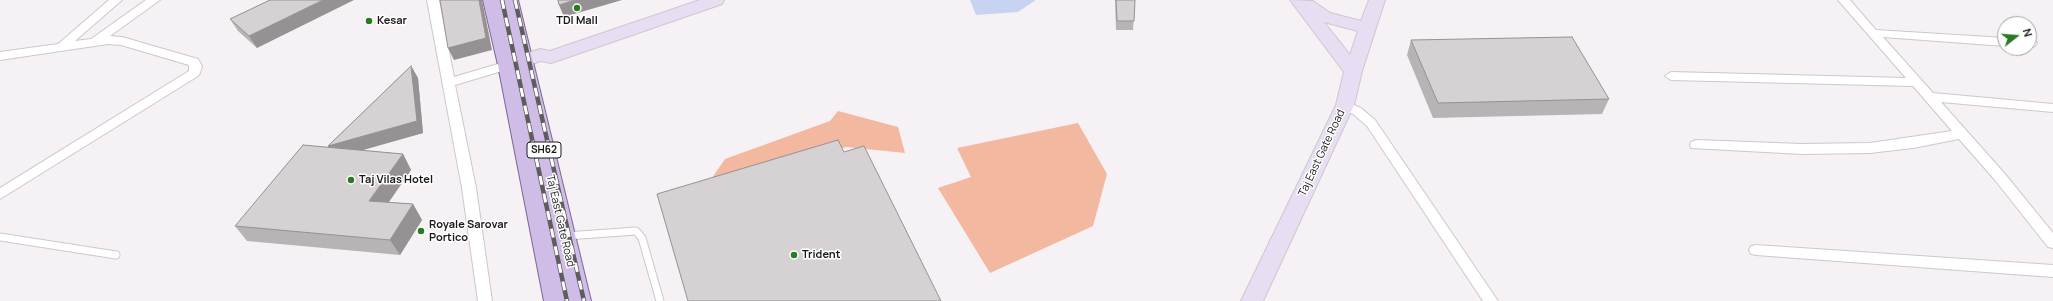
<!DOCTYPE html>
<html>
<head>
<meta charset="utf-8">
<style>
	body { margin:0 }
	#map { position:relative; width:2053px; height:301px; overflow:hidden; background:#f5f1f4; font-family:Manrope,sans-serif }
	canvas { display:block }
	.north { position:absolute; left:1997px; top:16px; width:40px; height:40px; box-sizing:border-box; background:#fff; border:1px solid #a4a3a4; border-radius:50%; rotate:73deg; font-size:11px; font-weight:700; line-height:16px; text-align:center; color:#1b1a1b }
	.north::after { content:''; display:block; margin:auto; width:14px; height:18px; background:#2a7923; clip-path:polygon(50% 0,100% 100%,50% 72%,0 100%) }
</style>
</head>
<body>
<div id="map">
<canvas width="2053" height="301"></canvas>
<div class="north">N</div>
</div>
<script>
const context = document.querySelector('canvas').getContext('2d');
context.lineJoin = 'round';
function fillPath(path, color) { context.fillStyle = color; context.fill(path, 'evenodd'); }
const poly = rows => new Path2D(rows.map(r => 'M' + r).join(''));
function stroke(path, color, width, dash) { context.strokeStyle = color; context.lineWidth = width; context.lineCap = dash ? 'butt' : 'round'; context.setLineDash(dash || []); context.stroke(path); }
function drawText(font, color, halo, rows, align = 'center') {
  context.font = font + ' Manrope,sans-serif'; context.lineWidth = 3; context.setLineDash([]); context.textBaseline = 'middle'; context.strokeStyle = halo; context.fillStyle = color; for (const [text, x, y, turn = 0] of rows) {
    context.save(); context.translate(x, y); context.rotate((+turn || 0) * Math.PI / 180); context.textAlign = isNaN(turn) ? turn : align; if (halo) context.strokeText(text, 0, 0); context.fillText(text, 0, 0); context.restore();
  }
}
const green = poly([
	[838,111,898,127,905,153,846,147,703,191,725,159,830,121],
	[1078,123,1107,174,1093,226,990,273,938,188,971,177,957,148]
]);
const water = poly([
	[970,0,1036,0,1018,12,976,15]
]);
const service = poly([
	[566,236,636,231,642,238,660,301],
	[0,237,116,255]
]);
const minor = poly([
	[109,0,122,0,75,41,91,39,146,0,160,0,110,36,122,37,198,59,202,66,200,73,198,76,0,199,0,188,189,71,189,65,121,45,108,44,0,60,0,52,58,44,109,0],
	[427,0,439,0,454,77,508,61,514,65,512,68,455,85,476,188,492,301,478,301,462,188,427,0],
	[1838,0,1850,0,1876,30,2005,38,2005,46,1883,37,1933,93,2053,104,2053,112,1941,102,2005,174,2053,233,2053,248,2048,247,1995,180,1959,139,1913,148,1870,153,1802,154,1691,148,1690,145,1691,142,1696,140,1802,144,1870,143,1952,131,1913,86,1671,80,1665,76,1671,72,1906,78,1838,0],
	[2029,39,2035,40,2037,43,2035,46,2029,47,2029,39],
	[1345,101,1361,108,1375,120,1498,301,1483,301,1367,126,1353,114,1341,108,1339,105,1341,102,1345,101],
	[1756,245,2053,265,2053,277,1756,255,1751,254,1749,250,1751,246,1756,245]
]);
const secondary = poly([
	[700,0,724,0,722,4,557,61,551,63,541,61,509,71,503,69,500,65,503,61,540,49,550,51,700,0],
	[1290,0,1313,1,1330,13,1361,21,1369,0,1385,0,1362,71,1354,105,1263,301,1241,301,1336,105,1344,72,1290,0],
	[1324,22,1358,31,1350,55,1324,22]
]);
const primary = poly([
	[483,0,518,0,591,301,544,301,498,65,483,0]
]);
const rail = poly([
	[502,0,567,301],
	[515,0,584,301]
]);
const wall = poly([
	[270,0,257,48,238,31,230,19],
	[1115,0,1135,0,1133,30,1116,30],
	[1411,40,1609,99,1602,114,1433,118,1407,55],
	[411,66,418,78,423,133,362,150,403,154,411,170,389,202,413,204,422,220,400,255,247,241,235,226,329,147,328,146]
]);
const shadedWall = poly([
	[323,0,354,0,257,48,249,36],
	[479,0,482,0,492,50,454,60,448,48],
	[575,0,622,0,564,17,559,5],
	[411,66,418,78,423,133,335,158,328,146],
	[403,154,411,170,379,216,369,201],
	[413,204,422,220,400,255,390,240]
]);
const building = poly([
	[270,0,323,0,249,36,230,19,270,0],
	[440,0,479,0,486,38,448,48,440,0],
	[558,0,575,0,559,5,558,0],
	[1116,0,1135,0,1134,21,1117,21,1116,0],
	[1572,37,1609,99,1438,103,1411,40,1572,37],
	[411,66,417,121,328,146,411,66],
	[838,140,844,152,864,146,941,301,688,301,657,194,838,140],
	[303,145,403,154,369,201,413,204,390,240,235,226,303,145]
]);
const markers = [
	[577,8,4,"#2a7923"],
	[369,21,4,"#2a7923"],
	[351,180,4,"#2a7923"],
	[421,231,4,"#2a7923"],
	[794,255,4,"#2a7923"]
];
const shields = [
	[544,150,34]
];
const shieldNames = [
	["SH62",544,150]
];
const poiNames = [
	["Kesar",377,21],
	["TDI Mall",577,21,"center"],
	["Taj Vilas Hotel",359,180],
	["Royale Sarovar",429,225],
	["Portico",429,238],
	["Trident",802,255]
];
const streetNames = [
	["Taj East Gate Road",1322,153,-65],
	["Taj East Gate Road",560,221,77]
];
fillPath(green, '#f3b8a0');
fillPath(water, '#c8d3f1');
stroke(service, '#ccc8cb', 9);
stroke(minor, '#ccc8cb', 2);
stroke(secondary, '#ccc8cb', 2);
stroke(primary, '#7b6795', 2);
stroke(service, '#fff', 7);
fillPath(minor, '#fff');
fillPath(secondary, '#e7def3');
fillPath(primary, '#cfbde7');
stroke(rail, '#5e5c5e', 4.5);
stroke(rail, '#fff', 3, [9]);
fillPath(wall, '#b8b4b5');
fillPath(shadedWall, '#969293');
fillPath(building, '#d6d1d2');
stroke(building, '#969293', 1);
for (const [x, y, r, color] of markers) { const dot = new Path2D(); dot.arc(x, y, r, 0, 2 * Math.PI); context.fillStyle = color; context.fill(dot); stroke(dot, '#fff', 1.5); }
for (const [x, y, w] of shields) { const box = new Path2D(); box.roundRect(x - w / 2, y - 8, w, 16, 3); context.fillStyle = '#fff'; context.fill(box); stroke(box, '#1b1a1b', 1); }
drawText('bold 10px', '#1b1a1b', null, shieldNames);
drawText('bold 11px', '#1b1a1b', '#fff', poiNames, 'left');
drawText('11px', '#1b1a1b', '#fff', streetNames);
</script>
</body>
</html>
